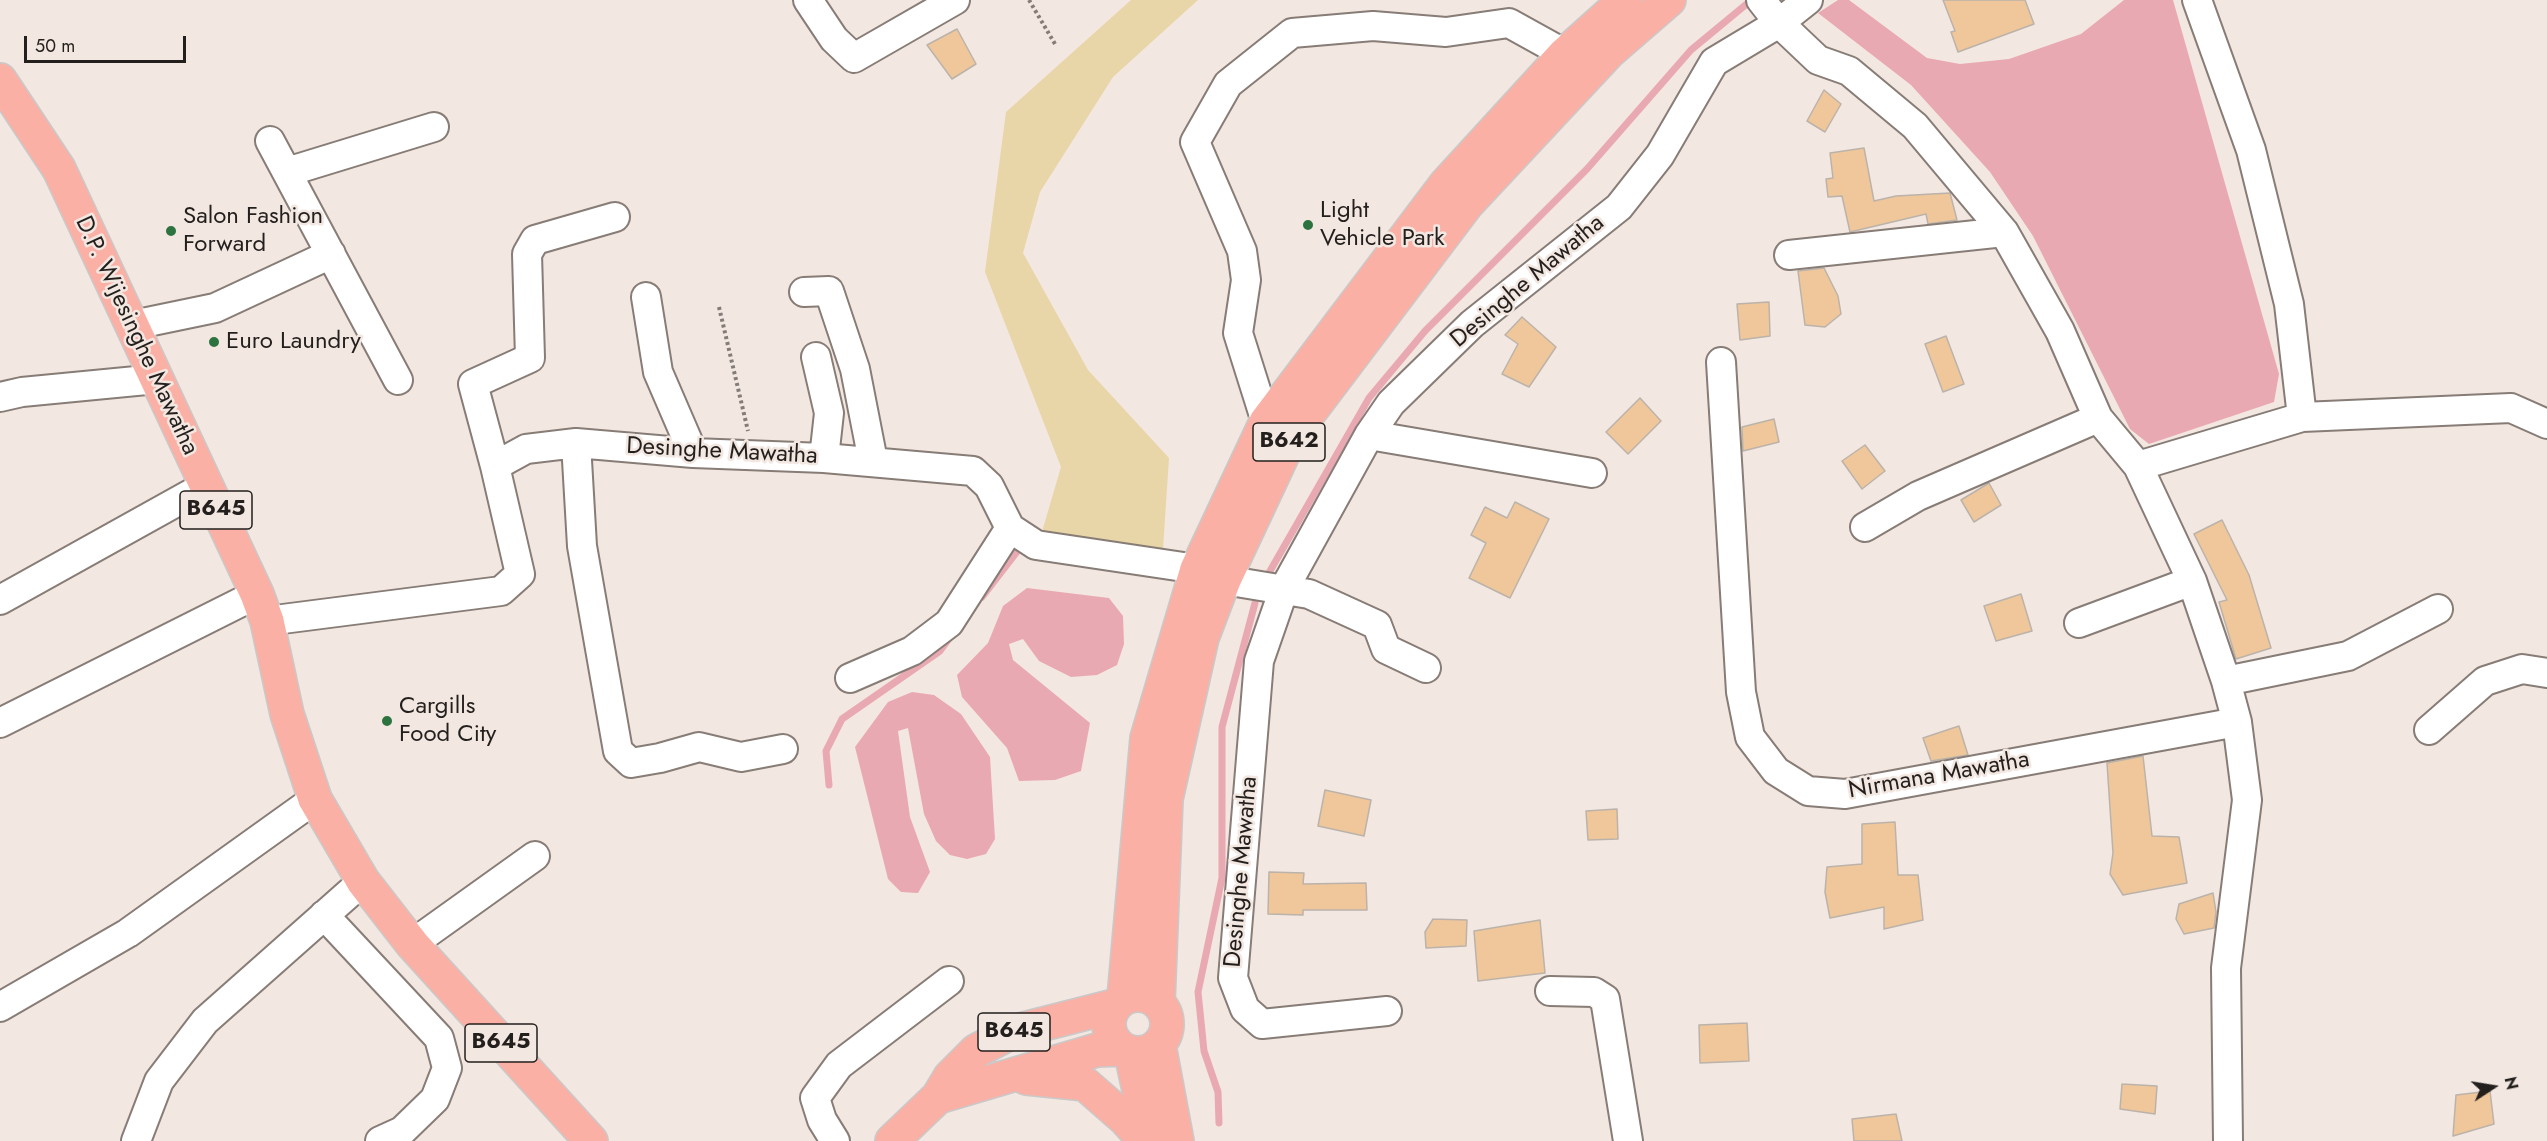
<!DOCTYPE html>
<html>
<head>
<meta charset="utf-8">
<style>
	body { margin:0 }
	#map { position:relative; width:2547px; height:1141px; overflow:hidden; background:#f3e7e1; font-family:Jost,sans-serif }
	canvas { display:block }
	.north { position:absolute; left:2463px; top:1057px; width:60px; height:60px; -webkit-text-stroke:4px #f3e7e1; paint-order:stroke; rotate:78deg; font-size:16px; font-weight:700; line-height:24px; text-align:center; color:#231f1d }
	.north::after { content:''; display:block; margin:auto; width:21px; height:27px; background:#231f1d; clip-path:polygon(50% 0,100% 100%,50% 72%,0 100%) }
	.scale { position:absolute; left:24px; top:36px; width:162px; height:27px; box-sizing:border-box; border:3px solid #231f1d; border-top:0; padding-left:8px; font-size:18px; line-height:21px; white-space:nowrap; color:#231f1d; -webkit-text-stroke:4px #f3e7e1; paint-order:stroke }
</style>
</head>
<body>
<div id="map">
<canvas width="2547" height="1141"></canvas>
<div class="north">N</div>
<div class="scale">50 m</div>
</div>
<script>
const context = document.querySelector('canvas').getContext('2d');
context.lineJoin = 'round';
function fillPath(path, color) { context.fillStyle = color; context.fill(path, 'evenodd'); }
const poly = rows => new Path2D(rows.map(r => 'M' + r).join(''));
function stroke(path, color, width, dash) { context.strokeStyle = color; context.lineWidth = width; context.lineCap = dash ? 'butt' : 'round'; context.setLineDash(dash || []); context.stroke(path); }
function drawText(font, color, halo, rows, align = 'center') {
  context.font = font + ' Jost,sans-serif'; context.lineWidth = 5; context.setLineDash([]); context.textBaseline = 'middle'; context.strokeStyle = halo; context.fillStyle = color; for (const [text, x, y, turn = 0] of rows) {
    context.save(); context.translate(x, y); context.rotate((+turn || 0) * Math.PI / 180); context.textAlign = isNaN(turn) ? turn : align; if (halo) context.strokeText(text, 0, 0); context.fillText(text, 0, 0); context.restore();
  }
}
const green = poly([
	[1131,0,1198,0,1113,77,1040,192,1023,253,1088,370,1169,458,1163,549,1041,535,1061,467,985,272,1006,112]
]);
const water = poly([
	[1838,0,1849,0,1927,58,1960,64,2009,59,2081,34,2124,0,2173,0,2279,374,2274,402,2149,444,2130,429,2033,236,1990,172,1911,85,1818,13],
	[1027,588,1109,598,1123,616,1124,644,1117,665,1097,675,1071,677,1039,661,1023,639,1009,644,1013,660,1090,723,1081,771,1055,780,1019,781,1007,748,962,697,957,675,988,643,1003,606],
	[912,692,934,695,961,714,990,757,995,839,986,854,967,859,950,855,936,841,924,814,908,728,898,731,910,817,930,872,918,893,901,892,888,879,855,747,888,702]
]);
const stream = poly([
	[1266,578,1369,398,1425,331,1587,169,1691,50,1749,2],
	[982,597,1019,549],
	[829,785,826,751,842,719,940,651,951,636],
	[1219,1123,1218,1092,1204,1051,1198,992,1222,878,1222,727,1255,603]
]);
const building = poly([
	[1943,0,2025,0,2034,24,1958,52,1951,32,1955,31,1943,0],
	[957,29,976,64,952,79,927,45,957,29],
	[1824,90,1841,104,1825,132,1807,121,1824,90],
	[1864,148,1874,201,1896,196,1950,193,1957,220,1928,224,1926,214,1850,232,1842,196,1828,197,1826,179,1833,178,1830,153,1864,148],
	[1824,268,1838,296,1841,314,1825,327,1805,325,1798,271,1824,268],
	[1769,302,1770,336,1740,340,1737,304,1769,302],
	[1522,317,1556,347,1529,387,1502,374,1518,344,1505,335,1522,317],
	[1946,336,1964,384,1943,392,1925,344,1946,336],
	[1640,398,1661,421,1628,454,1606,432,1640,398],
	[1774,419,1779,442,1743,451,1742,427,1774,419],
	[1865,445,1885,471,1862,489,1842,461,1865,445],
	[1989,483,2001,505,1974,522,1961,500,1989,483],
	[1515,502,1549,519,1510,598,1469,578,1486,543,1471,535,1485,507,1507,518,1515,502],
	[2222,520,2249,575,2271,648,2236,659,2219,602,2227,600,2194,534,2222,520],
	[2021,594,2032,631,1996,641,1984,606,2021,594],
	[1959,726,1968,755,1931,761,1923,738,1959,726],
	[2143,756,2152,836,2179,837,2187,883,2123,895,2110,874,2113,853,2107,763,2143,756],
	[1325,790,1371,800,1364,836,1318,826,1325,790],
	[1617,809,1618,839,1588,840,1586,811,1617,809],
	[1895,822,1898,875,1918,875,1923,920,1884,929,1884,907,1830,918,1825,892,1827,867,1862,864,1862,824,1895,822],
	[1269,872,1304,873,1303,884,1366,883,1367,910,1303,910,1303,915,1268,914,1269,872],
	[2213,893,2216,912,2214,928,2184,934,2176,919,2179,904,2213,893],
	[1433,919,1467,920,1466,946,1426,948,1425,932,1433,919],
	[1540,920,1545,973,1478,981,1474,931,1540,920],
	[1747,1023,1749,1061,1700,1063,1699,1025,1747,1023],
	[2122,1084,2157,1086,2155,1114,2120,1109,2122,1084],
	[2490,1091,2494,1124,2453,1136,2456,1095,2490,1091],
	[1896,1114,1902,1141,1854,1141,1852,1119,1896,1114]
]);
const path = poly([
	[1029,0,1055,44],
	[719,307,748,431]
]);
const minor = poly([
	[808,0,834,39,854,58,955,0],
	[1761,0,1779,23,1818,60,1849,71,1915,126,2004,232,2060,331,2098,418,2138,466,2192,581,2226,681,2237,722,2247,800,2226,968,2228,1141],
	[2197,0,2251,150,2289,304,2302,417],
	[270,141,398,380],
	[287,172,434,127],
	[1789,255,2004,232],
	[804,292,829,291,855,369,873,461],
	[646,297,658,372,693,453],
	[133,325,215,308,331,254],
	[816,357,829,413,824,458],
	[1721,362,1741,692,1750,737,1776,771,1808,791,1845,794,2237,722],
	[0,397,22,392,157,379],
	[1266,422,1238,333,1246,280,1242,251,1195,142,1228,84,1292,33,1373,26,1446,32,1509,23,1565,54],
	[1369,435,1592,473],
	[576,443,582,546,618,751,631,763,660,758,699,747,741,757,783,749],
	[495,466,473,384,530,358,527,254,535,240,615,217],
	[2138,466,2302,417,2511,408,2547,424],
	[1865,527,1918,496,2098,418],
	[0,600,205,486],
	[267,621,501,591,520,574,495,466,526,449,576,443,693,453,824,458,973,471,989,486,1010,528,1036,545,1197,569,1224,580,1309,594,1377,625,1386,649,1426,668],
	[2079,623,2192,581],
	[850,678,912,651,949,623,1010,528],
	[2226,681,2348,656,2438,609],
	[0,723,257,594],
	[2429,730,2485,681,2522,669,2547,673],
	[324,915,439,1038,447,1068,435,1099,402,1131,380,1141],
	[412,944,535,856],
	[1550,991,1594,992,1605,999,1628,1141],
	[0,1007,128,933,315,799],
	[1387,1011,1262,1024,1245,1009,1233,978,1259,661,1284,589,1369,435,1391,403,1472,324,1619,207,1660,155,1714,62,1779,23,1808,0],
	[136,1141,159,1081,205,1021,363,881],
	[835,1141,822,1120,815,1098,839,1065,949,981]
]);
const major = poly([
	[0,80,59,169,257,594,267,621,287,714,315,799,363,881,412,944,591,1141],
	'1109 1024a29 29 0 1 1 58 0a29 29 0 1 1-58 0Z',
	[1124,998,1147,738,1197,569,1266,422,1445,185,1565,54,1625,0],
	[1158,1003,1166,799,1202,638,1224,580,1291,437,1467,204,1609,52,1669,0],
	[1159,1045,1177,1141],
	[1131,1053,1150,1141],
	[1026,1078,1085,1084,1125,1119,1145,1141],
	[938,1097,1097,1050,1122,1049],
	[892,1141,938,1097,950,1077,976,1051,1012,1032,1114,1006]
]);
const markers = [
	[1308,225,6,"#2d733f"],
	[171,231,6,"#2d733f"],
	[214,342,6,"#2d733f"],
	[387,721,6,"#2d733f"]
];
const shields = [
	[1289,442,72],
	[216,510,72],
	[1014,1032,72],
	[501,1043,72]
];
const shieldNames = [
	["B642",1289,442],
	["B645",216,510],
	["B645",1014,1032],
	["B645",501,1043]
];
const poiNames = [
	["Light",1320,211],
	["Vehicle Park",1320,239],
	["Salon Fashion",183,217],
	["Forward",183,245],
	["Euro Laundry",226,342],
	["Cargills",399,707],
	["Food City",399,735]
];
const streetNames = [
	["Desinghe Mawatha",1528,282,-40],
	["D.P. Wijesinghe Mawatha",136,336,65],
	["Desinghe Mawatha",722,452,3],
	["Nirmana Mawatha",1939,776,-10],
	["Desinghe Mawatha",1242,872,-85]
];
fillPath(green, '#e8d6a8');
fillPath(water, '#e9a9b2');
stroke(stream, '#e9a9b2', 7);
fillPath(building, '#f0c79a');
stroke(building, '#bbb3aa', 1.5);
stroke(minor, '#877c76', 32);
stroke(major, '#cac9c9', 36);
stroke(path, '#847c78', 4, [3, 3]);
stroke(minor, '#fff', 28);
stroke(major, '#fab0a5', 33);
for (const [x, y, r, color] of markers) { const dot = new Path2D(); dot.arc(x, y, r, 0, 2 * Math.PI); context.fillStyle = color; context.fill(dot); stroke(dot, '#f3e7e1', 2); }
for (const [x, y, w] of shields) { const box = new Path2D(); box.roundRect(x - w / 2, y - 19, w, 38, 4.5); context.fillStyle = '#f3e7e1'; context.fill(box); stroke(box, '#231f1d', 1.5); }
drawText('bold 22px', '#231f1d', null, shieldNames);
drawText('24px', '#231f1d', '#f3e7e1', poiNames, 'left');
drawText('24px', '#231f1d', '#f3e7e1', streetNames);
</script>
</body>
</html>
